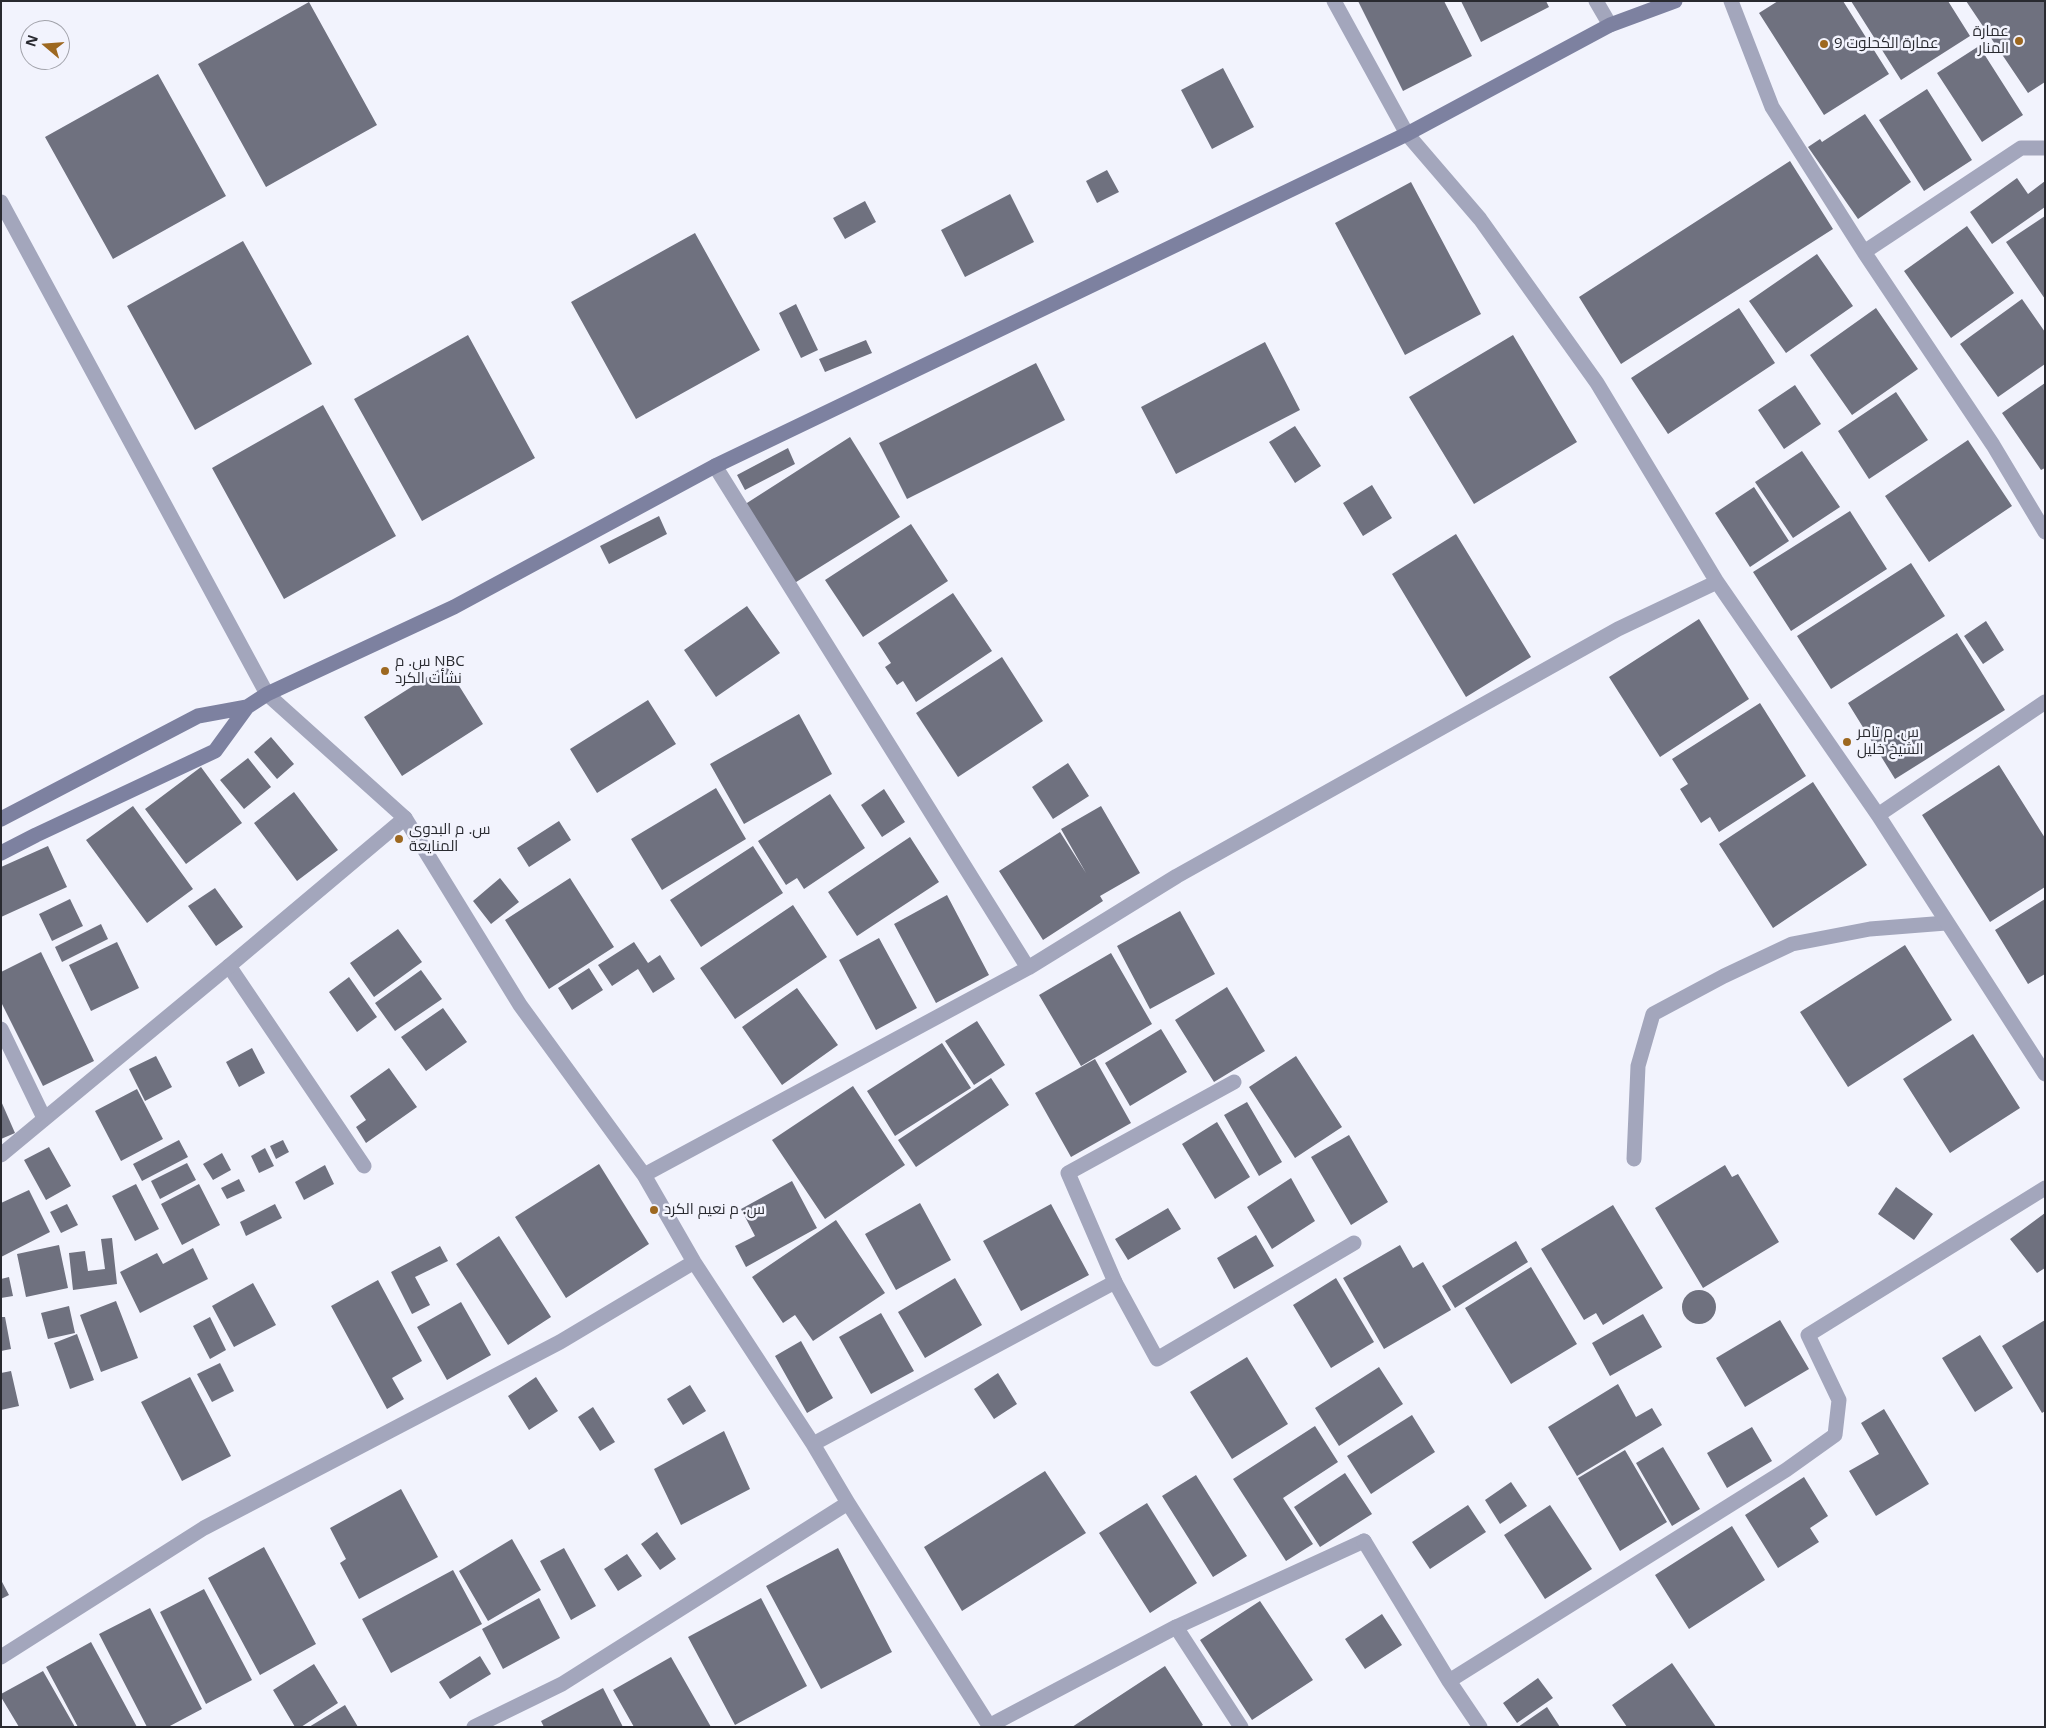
<!DOCTYPE html>
<html>
<head>
<meta charset="utf-8">
<style>
	body { margin:0 }
	#map { position:relative; width:2046px; height:1728px; overflow:hidden; background:#f2f3fd; font-family:"Open Sans",sans-serif }
	canvas { display:block }
	.frame { position:absolute; inset:0; border:2px solid #292a30; pointer-events:none }
	.north { position:absolute; left:20px; top:20px; width:50px; height:50px; box-sizing:border-box; background:#f2f3fd; border:1px solid #a2a3ab; border-radius:50%; rotate:288deg; font-size:14px; font-weight:700; line-height:20px; text-align:center; color:#292a30 }
	.north::after { content:''; display:block; margin:auto; width:18px; height:22px; background:#9d6820; clip-path:polygon(50% 0,100% 100%,50% 72%,0 100%) }
</style>
</head>
<body>
<div id="map">
<canvas width="2046" height="1728"></canvas>
<div class="frame"></div>
<div class="north">N</div>
</div>
<script>
const context = document.querySelector('canvas').getContext('2d');
context.lineJoin = 'round';
function fillPath(path, color) { context.fillStyle = color; context.fill(path, 'evenodd'); }
const poly = rows => new Path2D(rows.map(r => 'M' + r).join(''));
function stroke(path, color, width, dash) { context.strokeStyle = color; context.lineWidth = width; context.lineCap = dash ? 'butt' : 'round'; context.setLineDash(dash || []); context.stroke(path); }
function drawText(font, color, halo, rows, align = 'center') {
  context.font = font + ' "Open Sans",Cairo,sans-serif'; context.lineWidth = 5; context.setLineDash([]); context.textBaseline = 'middle'; context.strokeStyle = halo; context.fillStyle = color; for (const [text, x, y, turn = 0] of rows) {
    context.save(); context.translate(x, y); context.rotate((+turn || 0) * Math.PI / 180); context.textAlign = isNaN(turn) ? turn : align; if (halo) context.strokeText(text, 0, 0); context.fillText(text, 0, 0); context.restore();
  }
}
const building = poly([
	[1358,1,1444,1,1472,56,1403,91],
	[1461,1,1546,1,1549,7,1481,42],
	[1778,1,1843,1,1889,74,1824,115,1759,13],
	[1851,1,1948,1,1970,36,1901,80],
	[1966,1,2045,1,2045,82,2028,93],
	[309,2,377,125,266,187,198,64],
	[1979,46,2023,115,1982,142,1937,73],
	[1223,68,1254,127,1212,149,1181,90],
	[158,74,226,196,113,259,45,137],
	[1927,89,1972,160,1924,191,1879,120],
	[1865,114,1911,182,1858,219,1808,147,1820,139,1822,142],
	[1790,161,1833,229,1621,364,1579,297],
	[1107,170,1119,192,1097,203,1086,181],
	[2017,178,2028,194,2045,181,2045,207,1992,244,1970,212],
	[1411,182,1481,314,1405,355,1335,223],
	[1010,194,1034,242,965,277,941,230],
	[865,201,876,222,845,239,833,218],
	[2045,216,2045,299,2006,242],
	[1967,226,2014,293,1951,338,1904,271],
	[695,233,760,350,636,419,571,302],
	[243,241,312,364,195,430,127,306],
	[1817,254,1853,306,1786,353,1749,301],
	[2022,299,2045,332,2045,364,1998,397,1960,344],
	[796,304,818,350,801,358,779,313],
	[1739,308,1775,363,1668,434,1631,378],
	[1876,308,1918,369,1852,415,1810,355],
	[468,335,535,458,422,521,354,399],
	[1513,335,1577,442,1474,504,1409,397],
	[866,340,872,353,825,372,819,359],
	[1265,342,1300,410,1176,474,1141,407],
	[1036,363,1065,420,907,499,879,443],
	[2045,383,2045,468,2041,470,2002,413],
	[1795,385,1821,424,1784,449,1758,410],
	[1896,392,1928,440,1869,479,1838,431],
	[323,405,396,536,284,599,212,468],
	[1295,426,1321,466,1295,483,1269,442],
	[850,437,900,517,785,589,736,510],
	[1968,440,2012,506,1929,562,1885,496],
	[788,448,795,464,745,490,737,475],
	[1802,451,1840,507,1793,538,1755,482],
	[1372,485,1392,518,1363,536,1343,503],
	[1754,487,1789,541,1750,567,1715,513],
	[1850,511,1887,569,1791,631,1753,572],
	[659,516,667,534,609,564,600,546],
	[911,524,948,581,863,637,825,580],
	[1456,534,1531,657,1466,697,1392,574],
	[1911,563,1945,616,1831,689,1797,636],
	[953,593,992,651,916,702,903,681,897,685,885,667,891,663,878,643],
	[747,606,780,653,716,697,684,650],
	[1699,619,1749,699,1660,757,1609,677],
	[1986,621,2004,650,1983,664,1964,636],
	[1957,633,2005,710,1895,779,1848,703],
	[1002,657,1043,721,958,777,916,713],
	[446,665,483,724,402,776,364,717],
	[648,700,676,744,597,793,570,749],
	[1760,703,1806,776,1719,832,1710,817,1701,823,1680,789,1688,784,1672,759],
	[799,714,832,774,744,824,710,764],
	[271,737,294,764,277,779,254,752],
	[248,758,271,787,244,809,220,780],
	[1068,763,1089,796,1053,819,1032,787],
	[1999,765,2045,838,2045,887,1990,922,1922,815],
	[201,767,242,823,186,864,145,809],
	[1813,782,1867,865,1773,928,1719,844],
	[716,788,746,839,662,890,631,839],
	[884,789,905,822,882,837,861,805],
	[294,792,338,850,297,881,254,823],
	[830,794,865,848,804,889,797,878,786,885,758,841],
	[133,806,193,889,147,923,86,840],
	[1101,806,1140,873,1100,896,1103,901,1043,940,999,871,1060,832,1086,873,1061,829],
	[559,821,571,840,529,867,517,848],
	[910,837,939,882,857,936,828,892],
	[48,846,67,887,1,917,1,867],
	[753,846,783,893,701,947,670,900],
	[500,878,519,902,491,924,473,901],
	[570,878,614,947,549,989,505,920],
	[215,888,243,927,216,946,188,906],
	[947,895,989,975,936,1003,894,924],
	[70,899,83,926,52,941,39,914],
	[2045,899,2045,974,2028,984,1995,930],
	[793,905,827,957,735,1019,700,968],
	[1180,911,1215,974,1150,1009,1117,946],
	[101,924,108,939,62,962,55,947],
	[398,929,422,962,374,997,350,963],
	[879,938,917,1008,876,1030,839,960],
	[117,942,139,988,91,1011,69,965],
	[634,942,648,963,660,955,675,979,653,993,638,969,612,986,598,965],
	[1905,945,1952,1020,1848,1087,1800,1012],
	[41,952,94,1061,43,1086,1,1002,1,972],
	[1111,953,1152,1024,1081,1066,1039,995],
	[589,968,603,990,572,1010,558,988],
	[421,970,442,999,395,1031,375,1003],
	[349,977,377,1017,357,1032,329,992],
	[1227,987,1265,1051,1214,1082,1175,1020],
	[797,988,838,1045,782,1085,742,1027],
	[443,1008,467,1042,426,1071,401,1037],
	[977,1021,1005,1065,974,1085,945,1041],
	[1161,1029,1187,1072,1130,1106,1105,1063],
	[1973,1034,2020,1108,1950,1153,1903,1079],
	[942,1043,971,1088,895,1136,867,1091],
	[252,1048,265,1073,239,1087,226,1062],
	[156,1056,172,1087,145,1101,129,1069],
	[1296,1056,1342,1127,1295,1158,1249,1087],
	[1095,1059,1131,1123,1071,1157,1035,1093],
	[389,1068,417,1107,366,1143,356,1127,366,1120,350,1096],
	[991,1078,1009,1105,916,1167,898,1140],
	[853,1086,905,1165,825,1219,772,1140],
	[137,1089,163,1139,121,1161,95,1111],
	[1,1101,15,1133,1,1139],
	[1247,1102,1282,1162,1259,1176,1224,1115],
	[1217,1122,1250,1177,1215,1199,1182,1144],
	[1349,1135,1388,1202,1351,1225,1311,1157],
	[179,1140,188,1157,142,1181,133,1164],
	[283,1140,289,1152,276,1159,270,1146],
	[49,1147,71,1186,46,1200,24,1160],
	[265,1148,274,1166,259,1173,251,1156],
	[222,1153,231,1170,213,1180,203,1164],
	[187,1163,196,1180,160,1199,151,1181],
	[599,1164,649,1244,566,1298,515,1217],
	[325,1165,334,1184,304,1200,295,1182],
	[1725,1165,1732,1177,1738,1174,1779,1242,1703,1288,1655,1208],
	[1291,1178,1315,1221,1272,1249,1247,1207],
	[239,1179,245,1191,227,1199,221,1188],
	[792,1181,817,1228,746,1267,735,1246,755,1236,741,1209],
	[136,1184,159,1229,135,1241,112,1196],
	[199,1184,220,1225,182,1245,161,1204],
	[1896,1187,1933,1214,1914,1240,1878,1214],
	[29,1190,50,1232,1,1257,1,1203],
	[920,1203,951,1260,896,1290,865,1234],
	[67,1204,78,1225,61,1233,50,1212],
	[275,1204,282,1218,246,1236,240,1222],
	[1051,1204,1089,1275,1021,1311,983,1241],
	[1613,1205,1663,1288,1603,1325,1596,1313,1584,1320,1541,1249],
	[1168,1208,1181,1229,1128,1260,1115,1239],
	[2045,1213,2045,1268,2037,1273,2010,1239],
	[836,1220,885,1293,813,1341,795,1315,783,1323,752,1277],
	[1256,1235,1274,1266,1234,1289,1217,1258],
	[499,1236,551,1317,508,1345,456,1264],
	[112,1238,117,1284,73,1290,69,1253,85,1251,88,1271,105,1269,101,1239],
	[1516,1241,1528,1262,1455,1308,1442,1286],
	[59,1245,68,1288,26,1297,17,1254],
	[1400,1245,1413,1268,1423,1262,1451,1310,1384,1349,1343,1278],
	[440,1246,448,1261,415,1277,430,1305,412,1314,391,1272],
	[193,1248,208,1279,140,1313,120,1272,157,1253,163,1264],
	[1531,1267,1577,1344,1511,1384,1465,1308],
	[9,1277,13,1296,1,1298,1,1279],
	[955,1278,982,1325,925,1358,898,1312],
	[1336,1278,1374,1342,1331,1368,1293,1305],
	[378,1280,422,1361,392,1378,404,1399,387,1409,331,1306],
	[253,1283,276,1325,234,1347,212,1306],
	'1682 1307a17 17 0 1 1 34 0a17 17 0 1 1-34 0Z',
	[116,1301,138,1358,101,1372,80,1315],
	[461,1302,491,1355,447,1380,417,1327],
	[69,1306,75,1333,48,1339,41,1313],
	[881,1313,914,1371,871,1394,839,1337],
	[1643,1314,1662,1347,1610,1376,1592,1343],
	[1,1317,5,1317,11,1349,1,1351],
	[210,1317,226,1350,210,1359,193,1326],
	[1780,1320,1809,1369,1745,1407,1716,1358],
	[2045,1320,2045,1411,2042,1413,2002,1346],
	[77,1334,94,1380,70,1389,54,1343],
	[1980,1335,2013,1388,1975,1412,1942,1358],
	[801,1341,833,1398,807,1413,775,1356],
	[1247,1357,1288,1424,1232,1459,1190,1392],
	[220,1363,234,1391,212,1402,197,1374],
	[1379,1367,1403,1404,1339,1446,1315,1408],
	[11,1371,19,1406,1,1410,1,1373],
	[998,1373,1017,1404,994,1419,974,1389],
	[190,1377,231,1456,182,1481,141,1402],
	[536,1377,558,1411,529,1430,508,1396],
	[1618,1384,1636,1417,1652,1408,1662,1425,1577,1476,1548,1427],
	[690,1385,706,1411,683,1425,667,1399],
	[593,1407,615,1442,600,1451,578,1417],
	[1884,1409,1929,1484,1876,1516,1849,1471,1879,1454,1861,1423],
	[1412,1415,1435,1452,1371,1494,1347,1456],
	[1315,1426,1338,1462,1283,1498,1313,1544,1286,1561,1233,1479],
	[1752,1427,1772,1461,1727,1488,1707,1453],
	[724,1431,750,1489,681,1525,654,1469],
	[1663,1447,1700,1509,1672,1526,1636,1463],
	[1625,1450,1667,1522,1620,1551,1578,1478],
	[1045,1471,1086,1533,962,1611,924,1547],
	[1345,1473,1372,1514,1320,1547,1294,1507],
	[1196,1475,1247,1556,1213,1577,1162,1496],
	[1804,1477,1828,1516,1810,1528,1819,1542,1778,1568,1745,1515],
	[1511,1482,1527,1506,1500,1524,1485,1500],
	[401,1489,438,1557,359,1599,340,1563,346,1559,330,1528],
	[1147,1503,1197,1583,1150,1613,1099,1533],
	[1468,1505,1486,1532,1430,1569,1412,1542],
	[1550,1505,1592,1569,1545,1599,1504,1535],
	[1732,1526,1765,1580,1689,1629,1655,1575],
	[657,1532,676,1559,660,1570,641,1544],
	[512,1539,541,1590,488,1621,459,1571],
	[264,1547,316,1644,260,1675,208,1578],
	[564,1548,596,1606,571,1620,540,1561],
	[838,1548,892,1652,821,1689,766,1586],
	[627,1554,642,1576,618,1591,604,1569],
	[453,1570,482,1624,391,1673,362,1619],
	[1,1580,9,1595,1,1599],
	[204,1589,252,1680,206,1704,160,1612],
	[539,1598,560,1638,503,1669,482,1629],
	[761,1598,807,1686,735,1725,688,1637],
	[1260,1601,1313,1680,1252,1720,1200,1640],
	[150,1608,202,1709,168,1727,147,1727,99,1634],
	[1382,1614,1402,1645,1365,1669,1345,1639],
	[91,1642,137,1727,78,1727,46,1667],
	[480,1656,491,1674,450,1699,439,1682],
	[671,1657,711,1727,634,1727,613,1690],
	[1672,1663,1716,1727,1627,1727,1612,1705],
	[314,1664,338,1703,301,1727,295,1727,273,1690],
	[1165,1666,1203,1725,1200,1727,1072,1727],
	[43,1671,75,1727,19,1727,1,1697,1,1694],
	[1538,1678,1553,1698,1517,1723,1503,1703],
	[603,1688,623,1727,544,1727,541,1721],
	[345,1705,358,1727,309,1727],
	[1547,1707,1560,1727,1518,1727]
]);
const lane = poly([
	[1234,1082,1068,1173,1115,1282,1157,1359,1354,1243],
	[1634,1159,1638,1066,1653,1014,1724,976,1792,944,1870,929,1946,923],
	[364,1166,229,966,405,818],
	[989,1726,1176,1627,1364,1541]
]);
const street = poly([
	[1334,1,1407,134,1480,219,1597,383,1717,582,1878,815,2045,1074],
	[1596,1,1610,25],
	[1731,1,1772,107,1864,252,1993,445,2045,532],
	[1,202,267,694,405,818,520,1005,644,1175,694,1262,813,1444,848,1503,990,1727],
	[1864,252,2021,148,2045,148],
	[715,466,1028,968],
	[1878,815,2045,702],
	[1,1029,44,1118],
	[1,1155,229,966],
	[644,1175,1028,968,1177,876,1618,629,1717,582],
	[813,1444,1115,1282],
	[1364,1541,1449,1681,1480,1727],
	[1176,1627,1241,1727],
	[1,1657,204,1528,560,1342,694,1262],
	[1449,1681,1786,1470,1835,1435,1839,1400,1808,1335,2045,1188],
	[474,1727,562,1684,848,1503]
]);
const secondary = poly([
	[1,819,198,716,247,707],
	[1,853,36,835,215,751,247,707,267,694,454,607,715,466,1407,134,1610,25,1675,1]
]);
const markers = [
	[2019,41,5,"#9d6820"],
	[1824,44,5,"#9d6820"],
	[385,671,5,"#9d6820"],
	[1847,742,5,"#9d6820"],
	[399,839,5,"#9d6820"],
	[654,1210,5,"#9d6820"]
];
const poiNames = [
	["عمارة",2009,32,"right"],
	["المنار",2009,49,"right"],
	["عمارة الكحلوت 9",1834,44],
	["س. م NBC",395,662],
	["نشأت الكرد",395,679],
	["س. م تامر",1857,733],
	["الشيخ خليل",1857,750],
	["س. م البدوي",409,830],
	["المنايعة",409,847],
	["س. م نعيم الكرد",664,1210]
];
fillPath(building, '#6f717f');
stroke(lane, '#a3a6bc', 15);
stroke(street, '#a3a6bc', 15);
stroke(secondary, '#7d81a0', 15);
for (const [x, y, r, color] of markers) { const dot = new Path2D(); dot.arc(x, y, r, 0, 2 * Math.PI); context.fillStyle = color; context.fill(dot); stroke(dot, '#f2f3fd', 2); }
drawText('15px', '#292a30', '#f2f3fd', poiNames, 'left');
</script>
</body>
</html>
